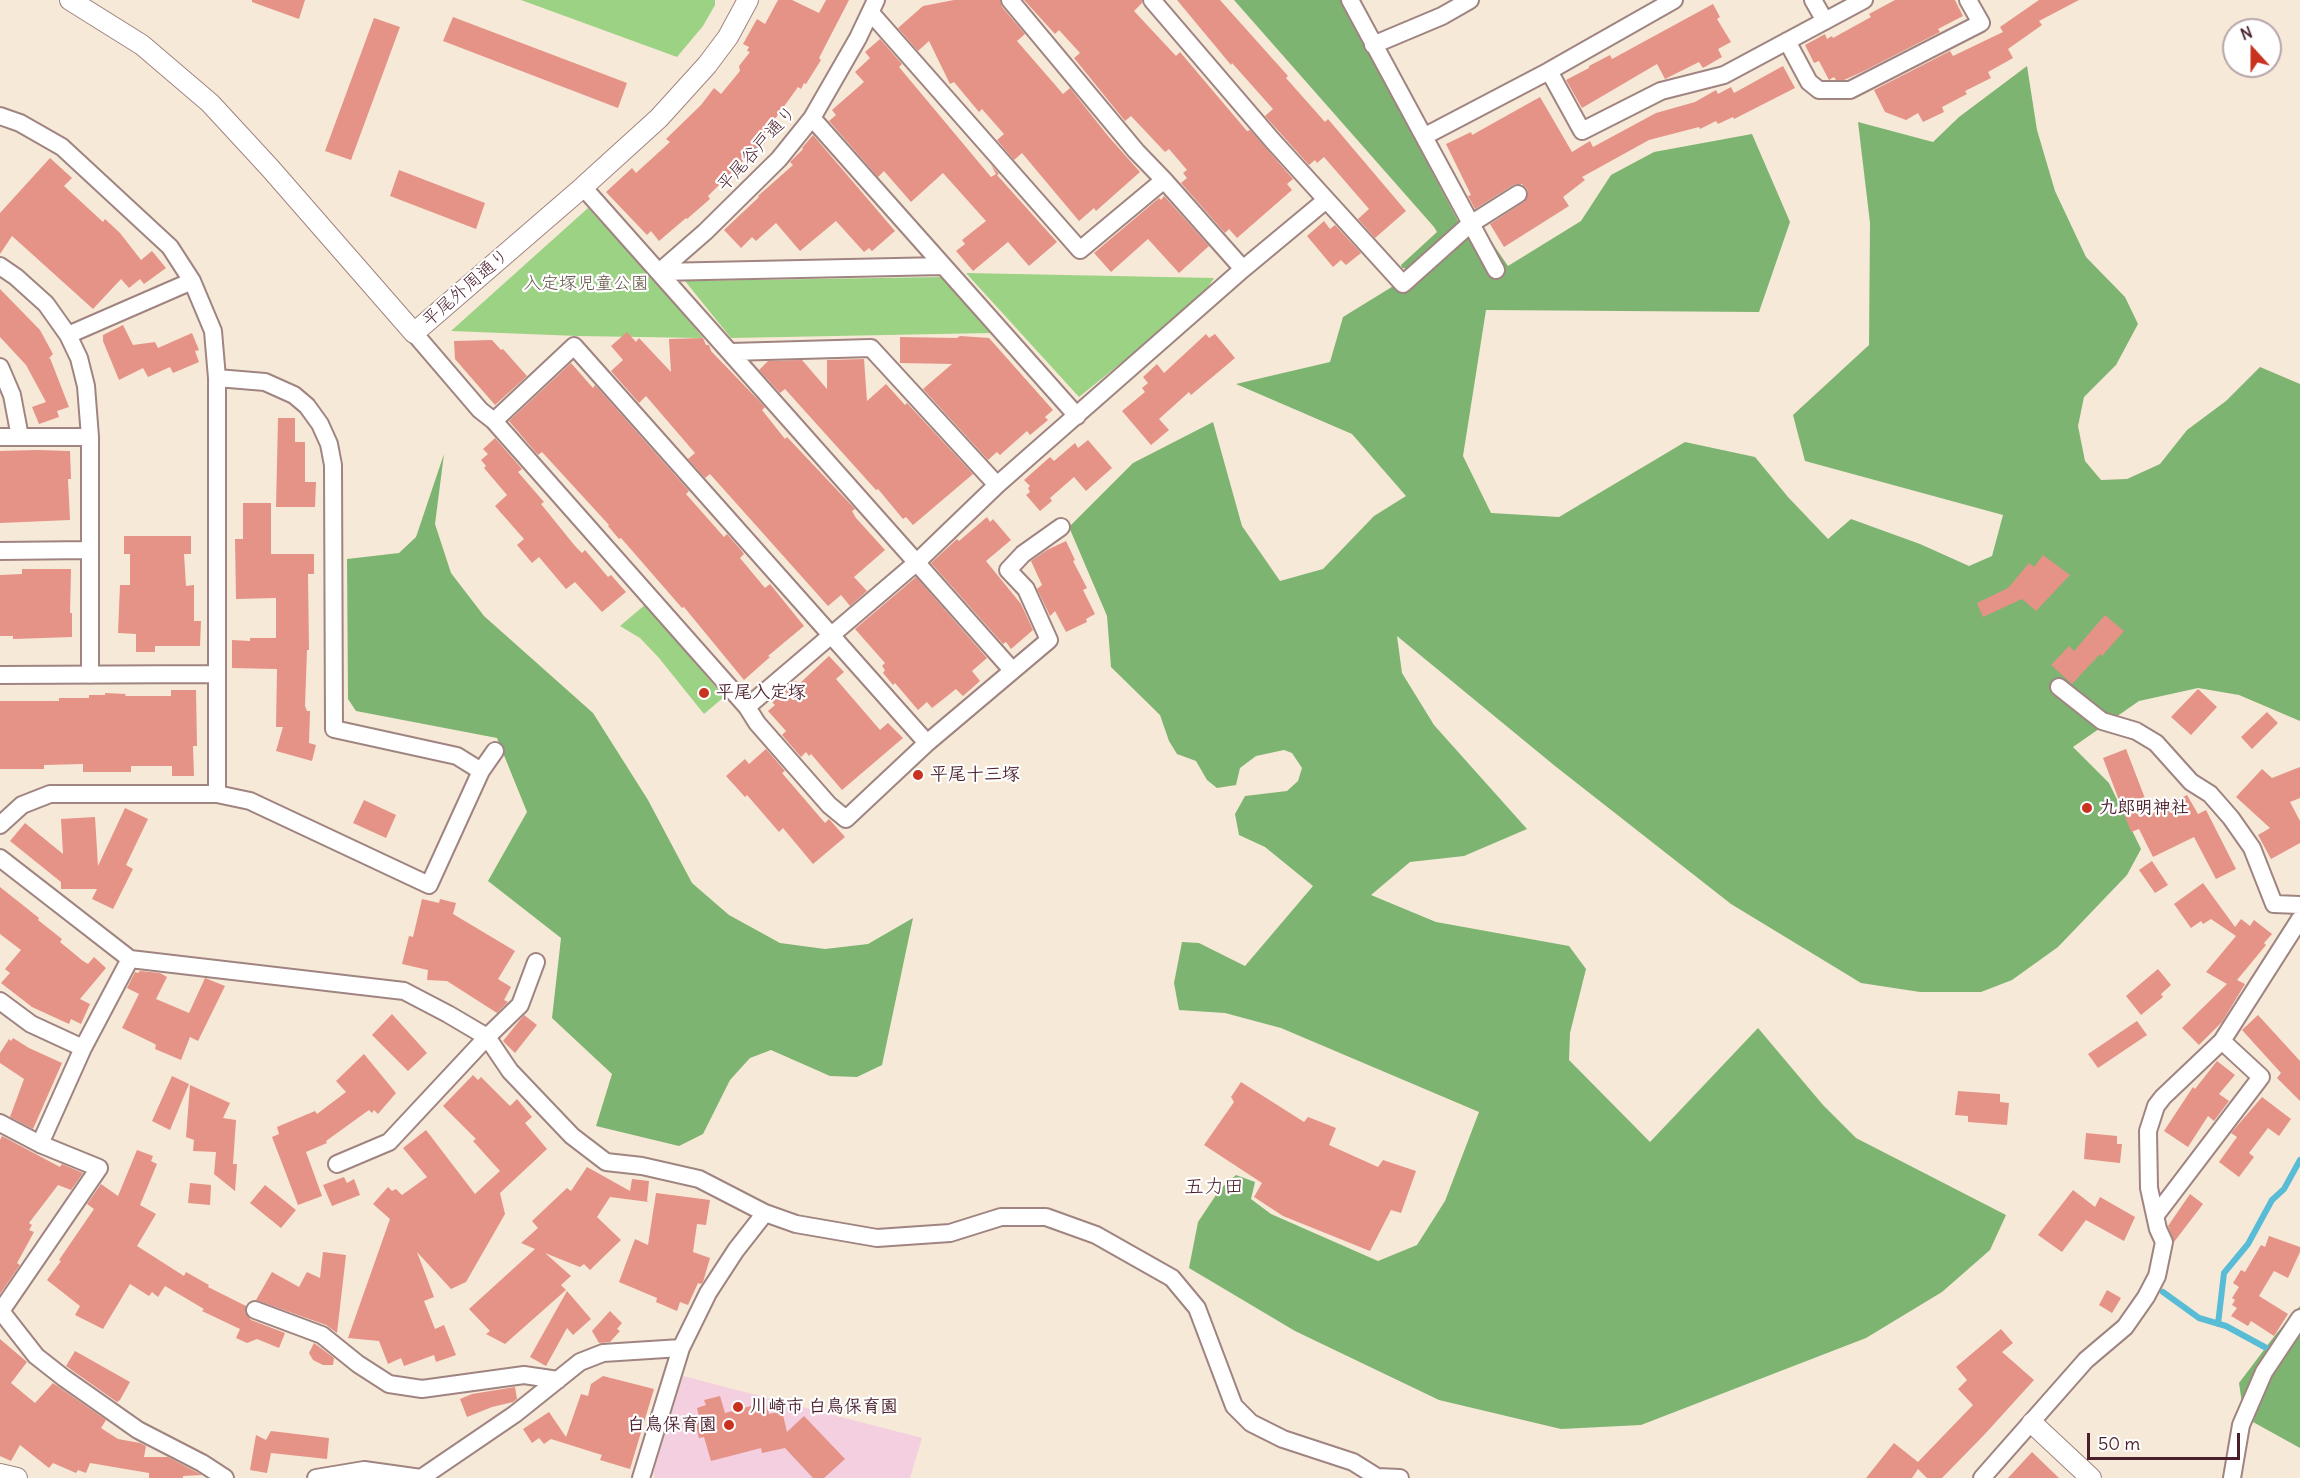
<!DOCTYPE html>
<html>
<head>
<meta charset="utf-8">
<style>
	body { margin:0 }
	#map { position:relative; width:2300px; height:1478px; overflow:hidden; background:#f7e9d7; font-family:Delius,sans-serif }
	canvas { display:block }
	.north { position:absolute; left:2222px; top:18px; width:60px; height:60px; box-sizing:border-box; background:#fff; border:2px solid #b7a5aa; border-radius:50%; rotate:339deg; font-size:16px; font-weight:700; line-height:24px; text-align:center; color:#4a1f2b }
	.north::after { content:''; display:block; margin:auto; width:21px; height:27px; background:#c8321e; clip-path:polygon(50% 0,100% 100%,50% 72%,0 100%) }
	.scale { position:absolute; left:2087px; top:1433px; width:153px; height:27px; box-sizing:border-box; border:3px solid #4a1f2b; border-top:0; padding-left:8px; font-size:18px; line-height:21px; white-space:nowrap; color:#4a1f2b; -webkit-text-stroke:4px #fff; paint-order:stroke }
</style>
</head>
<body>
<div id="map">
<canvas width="2300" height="1478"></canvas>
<div class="north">N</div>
<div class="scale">50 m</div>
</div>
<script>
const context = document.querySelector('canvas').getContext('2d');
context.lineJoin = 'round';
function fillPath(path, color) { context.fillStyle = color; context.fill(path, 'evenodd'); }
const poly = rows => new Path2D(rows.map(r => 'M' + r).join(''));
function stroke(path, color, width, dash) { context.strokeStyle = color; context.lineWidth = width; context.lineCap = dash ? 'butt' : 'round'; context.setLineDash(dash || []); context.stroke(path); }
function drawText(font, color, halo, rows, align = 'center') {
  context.font = font + ' Delius,"Klee One",sans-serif'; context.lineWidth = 4.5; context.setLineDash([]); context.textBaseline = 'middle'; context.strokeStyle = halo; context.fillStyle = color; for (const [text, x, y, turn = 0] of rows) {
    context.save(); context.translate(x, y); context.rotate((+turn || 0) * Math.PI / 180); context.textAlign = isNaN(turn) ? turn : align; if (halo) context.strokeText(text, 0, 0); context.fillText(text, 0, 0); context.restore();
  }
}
const built = poly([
	[683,1376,922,1438,910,1478,655,1478,653,1473]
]);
const green = poly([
	[521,0,715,0,715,5,703,26,677,57],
	[588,208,649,273,703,338,578,336,451,331],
	[966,273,1214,278,1200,299,1079,397],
	[942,277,991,333,731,338,685,281],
	[646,604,724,697,704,714,659,658,640,638,620,626]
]);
const forest = poly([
	[1234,0,1341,0,1459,223,1411,269,1402,268,1401,265,1437,232,1434,227],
	[2027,66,2037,130,2055,191,2086,257,2125,297,2138,324,2116,365,2084,397,2078,426,2085,461,2101,480,2127,479,2160,464,2187,430,2226,401,2260,367,2300,384,2300,721,2239,695,2198,688,2139,701,2073,747,2109,783,2141,849,2127,875,2058,947,2012,980,1981,992,1920,992,1861,983,1731,904,1555,766,1397,636,1402,673,1434,725,1527,829,1464,856,1410,862,1371,895,1436,922,1569,946,1586,969,1570,1033,1569,1060,1650,1142,1758,1028,1823,1105,1856,1138,2006,1215,1990,1250,1942,1292,1866,1338,1641,1425,1561,1429,1439,1400,1295,1331,1189,1268,1198,1222,1220,1189,1236,1175,1255,1182,1251,1199,1271,1214,1378,1261,1417,1245,1445,1201,1479,1112,1281,1028,1225,1013,1179,1010,1174,983,1182,942,1199,943,1245,966,1313,886,1265,847,1239,835,1235,814,1245,796,1287,791,1298,781,1302,768,1292,753,1284,750,1256,756,1240,768,1236,785,1217,788,1207,780,1196,761,1177,754,1169,741,1160,715,1111,667,1107,616,1069,527,1133,463,1213,422,1242,526,1280,581,1323,569,1374,516,1406,496,1352,434,1236,384,1330,362,1343,317,1395,285,1469,226,1482,228,1508,266,1581,221,1611,175,1654,152,1752,134,1790,222,1759,312,1486,310,1463,456,1491,513,1559,517,1685,442,1755,457,1788,497,1828,539,1851,519,1920,544,1969,566,1992,556,2003,515,1805,461,1793,415,1869,345,1870,223,1858,122,1933,142,1959,117],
	[444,454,435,524,451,573,484,616,593,713,648,800,692,883,729,915,780,943,825,949,868,944,913,918,882,1065,857,1077,830,1076,771,1050,750,1058,730,1080,703,1134,679,1146,596,1126,612,1074,552,1018,561,938,488,881,527,812,497,738,356,711,348,699,347,559,399,553,416,537],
	[2300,1306,2300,1448,2244,1417,2239,1383,2276,1334]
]);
const stream = poly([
	[2163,1292,2199,1318,2226,1326,2272,1351],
	[2218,1324,2224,1273,2248,1244,2272,1200,2284,1189,2300,1160]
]);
const building = poly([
	[252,0,305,0,299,19,252,2],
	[778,0,792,0,819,13,826,0,849,0,819,58,821,60,806,84,804,83,801,89,798,87,767,130,769,131,762,140,765,143,749,161,746,158,708,196,710,199,687,219,686,218,659,241,651,231,647,235,606,192,632,168,636,173,670,142,666,139,701,105,714,88,721,94,740,71,739,66,750,52,747,51,749,47,743,44,757,19,765,24],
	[954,0,1000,0,1002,7,1025,34,1017,41,1063,94,1070,88,1108,136,1140,172,1096,211,1094,208,1079,221,1022,153,1014,160,997,140,1004,134,982,109,979,112,954,82,950,84,929,41,918,51,898,28,923,6],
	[1024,0,1142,0,1142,3,1134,11,1176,56,1180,52,1247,131,1250,130,1293,179,1287,184,1292,190,1237,238,1229,229,1225,233,1181,183,1187,178,1183,173,1187,170,1169,149,1165,152,1131,116,1125,121,1074,58,1080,53,1059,30,1055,34],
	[1177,0,1220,0,1288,76,1286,78,1325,122,1328,119,1406,211,1375,238,1358,219,1369,209,1324,157,1317,163,1315,160,1309,165,1265,116,1273,109,1232,63,1231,65],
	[1895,0,1955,0,1963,16,1938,29,1940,32,1864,71,1844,80,1836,80,1834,77,1829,80,1819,61,1814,63,1805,45,1825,34,1827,39,1832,36,1833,38,1871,17,1869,14],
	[2039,0,2079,0,2039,21,2042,25,2008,49,2013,58,1988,72,1991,78,1965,91,1967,94,1942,107,1944,112,1923,122,1918,113,1906,120,1885,112,1874,90,1950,51,1953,56,2003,32,2000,27],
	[1713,4,1720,17,1717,19,1731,42,1718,49,1722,57,1703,68,1699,62,1665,79,1657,64,1582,108,1566,80,1589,68,1589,66,1610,55,1612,59],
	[453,17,627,83,618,108,443,41],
	[374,18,400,27,351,160,325,151],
	[880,39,902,64,899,67,991,177,996,174,991,165,999,174,997,175,1057,242,1029,266,1008,242,973,271,956,251,965,244,962,240,986,221,943,173,911,202,884,171,878,177,829,121,836,115,832,110,864,82,855,72,870,58,865,52],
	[1783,66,1795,88,1734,119,1733,117,1718,124,1716,121,1700,129,1699,127,1649,140,1582,177,1585,180,1563,197,1569,206,1504,247,1490,224,1524,202,1528,194,1527,189,1522,184,1513,185,1475,209,1468,196,1471,195,1446,144,1471,132,1472,135,1540,97,1572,152,1590,141,1593,147,1656,113,1695,102,1716,90,1718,94,1731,87,1734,93],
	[813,135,895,231,872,251,869,248,864,252,836,221,800,251,776,223,756,241,752,237,741,248,724,230,759,197,758,196,793,165,790,162,803,149,802,148],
	[50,158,72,178,64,186,103,222,105,219,120,233,141,260,152,251,166,268,144,284,140,279,129,288,121,279,93,309,12,236,0,254,0,213],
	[399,170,485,203,476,229,390,196],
	[1164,196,1209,246,1179,273,1148,239,1111,272,1094,253,1159,198,1161,200],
	[1324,221,1330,229,1335,225,1361,253,1346,265,1341,260,1333,267,1307,236],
	[0,289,40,330,53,354,48,359,50,358,69,407,57,411,59,417,39,424,32,407,46,402,26,365,0,337],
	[123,325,133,345,155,342,158,348,192,333,199,350,195,351,199,362,173,373,170,367,148,377,143,368,119,380,103,341,103,335],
	[627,332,636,342,639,338,671,372,669,339,703,338,706,345,709,345,711,351,765,407,762,410,785,439,787,437,855,509,852,511,856,518,885,550,854,577,867,591,850,606,841,595,828,606,710,474,705,478,688,459,695,453,646,396,639,403,611,371,623,360,611,346],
	[1206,334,1209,338,1215,334,1235,358,1191,395,1189,392,1159,419,1169,430,1151,445,1122,411,1145,392,1142,388,1148,383,1143,377,1157,364,1164,373],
	[960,336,989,338,1053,410,1045,417,1048,420,1030,435,1027,431,1000,455,997,452,988,460,923,389,952,364,900,363,900,337,957,338],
	[492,340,501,350,503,349,527,376,495,405,455,359,454,341],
	[864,359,867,401,886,384,905,405,907,403,973,474,913,525,906,517,903,519,878,489,876,490,785,389,780,393,759,370,768,361,802,360,827,389,827,360],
	[571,363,593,388,595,385,689,491,686,494,724,537,727,534,741,550,744,554,740,558,765,588,770,584,804,626,768,656,770,657,744,680,684,607,682,608,621,538,619,539,608,526,609,525,542,452,538,455,509,421],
	[278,418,295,418,295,442,305,442,305,482,316,482,315,507,276,507],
	[495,438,522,469,518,472,544,502,541,504,575,546,582,553,585,550,608,577,611,575,626,592,602,612,575,582,566,589,539,557,532,563,517,545,524,539,495,506,507,495,484,468,486,466,481,460,488,454,483,449],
	[1088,440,1112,468,1086,491,1074,477,1050,498,1052,501,1040,511,1026,495,1030,492,1028,488,1030,486,1024,480,1050,457,1054,461,1075,443,1078,448],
	[37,450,70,451,71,479,68,479,70,520,0,523,0,451],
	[243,503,271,503,271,554,314,554,314,574,308,574,309,650,307,650,305,706,307,711,310,711,309,743,316,745,312,761,276,751,283,727,276,727,277,669,232,668,232,640,250,641,250,638,276,638,276,598,236,599,235,539,243,539],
	[987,517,990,522,993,519,1011,540,986,561,1021,604,1033,630,1011,649,1006,642,1003,644,931,563,957,539,959,541],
	[124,536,191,536,191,554,184,554,186,586,194,585,194,621,201,621,200,646,155,646,155,652,136,652,136,634,118,633,120,585,130,585,130,554,124,554],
	[1066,541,1075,560,1073,561,1087,588,1083,590,1095,614,1086,619,1087,622,1066,632,1055,611,1050,616,1037,589,1042,585,1031,561,1047,550],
	[2043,555,2070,575,2036,611,2022,599,1983,617,1977,603,2008,588,2029,563,2034,567],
	[22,569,71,569,70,613,72,613,72,637,13,639,13,636,0,636,0,575,22,574],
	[916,577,987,658,972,671,980,681,963,696,956,689,932,708,927,702,918,710,895,683,893,685,883,673,885,670,882,666,885,663,855,629],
	[2105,615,2124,631,2102,656,2100,654,2072,684,2051,665,2069,646,2074,651],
	[829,656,844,672,836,679,880,730,888,723,903,738,842,790,811,754,809,756,806,752,801,757,782,735,786,731,768,711,775,705,772,702,796,681,799,684],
	[2198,689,2217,707,2191,735,2171,717],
	[171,690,196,690,197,746,193,746,194,776,172,776,172,766,131,766,131,772,83,772,83,764,44,765,44,769,0,769,0,701,59,701,59,698,89,698,89,695,105,695,105,693,126,694,125,696,171,696],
	[2267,712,2278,723,2252,749,2241,737],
	[766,749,785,771,782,773,825,823,829,819,845,837,813,864,783,828,779,832,747,795,745,797,726,776,745,759,749,764],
	[2126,749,2151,814,2187,795,2198,814,2206,810,2236,869,2216,879,2194,837,2153,857,2139,829,2131,832,2103,758],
	[2300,767,2300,798,2290,802,2300,821,2300,843,2271,859,2258,835,2270,828,2236,797,2262,769,2272,778],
	[364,800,396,815,386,838,353,823],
	[125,808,148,819,126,865,133,869,113,909,92,899,97,889,61,889,61,882,10,841,25,823,63,854,61,819,95,817,98,866],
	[2152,861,2168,885,2155,893,2139,870],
	[2203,883,2235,927,2241,919,2250,926,2254,920,2272,934,2264,943,2266,945,2237,980,2245,984,2222,1022,2199,1045,2182,1028,2227,984,2206,972,2236,936,2211,919,2203,924,2201,921,2191,928,2174,904],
	[0,887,39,918,38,920,62,939,60,942,83,961,88,964,94,957,106,968,80,999,90,1004,81,1024,71,1019,69,1024,32,1007,1,983,10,973,5,969,21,950,0,934],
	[422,899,439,903,440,899,456,903,453,914,515,951,498,979,511,987,504,1000,508,1002,497,1013,447,981,427,980,428,970,402,964,409,936,413,937],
	[2158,969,2171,985,2161,994,2163,997,2141,1015,2126,996],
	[140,971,160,973,167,977,156,999,189,1013,205,978,225,986,198,1041,190,1037,181,1060,155,1049,156,1045,153,1043,122,1028,139,994,127,988,135,972,138,973],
	[392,1014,427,1053,408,1071,372,1035],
	[524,1015,537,1025,515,1053,503,1041],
	[2258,1015,2300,1061,2300,1101,2277,1078,2281,1073,2242,1030],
	[2137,1021,2147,1035,2098,1068,2088,1054],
	[13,1038,29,1048,62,1063,33,1129,10,1117,24,1079,0,1063,0,1053,9,1039,11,1041],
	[364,1054,396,1093,378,1114,374,1110,372,1113,369,1110,326,1141,327,1143,306,1152,322,1196,298,1205,272,1137,279,1134,277,1127,315,1111,317,1114,346,1092,336,1081],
	[2217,1061,2235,1075,2219,1094,2229,1101,2214,1121,2208,1116,2188,1147,2164,1131,2193,1087,2195,1089],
	[473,1075,478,1080,481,1077,510,1106,517,1099,532,1117,525,1123,547,1149,500,1193,505,1214,466,1282,451,1289,417,1252,434,1297,424,1301,435,1329,444,1325,456,1355,436,1362,434,1355,404,1366,401,1358,388,1364,379,1341,348,1338,390,1219,373,1204,388,1187,392,1191,396,1189,402,1195,427,1177,403,1148,426,1130,475,1194,500,1171,473,1141,476,1139,443,1106],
	[172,1076,189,1084,170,1130,152,1121],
	[1241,1082,1304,1122,1308,1117,1336,1128,1329,1145,1378,1167,1383,1160,1416,1171,1401,1213,1391,1210,1370,1251,1283,1216,1254,1197,1262,1183,1204,1145,1234,1102,1231,1097],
	[190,1085,230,1103,223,1118,236,1120,233,1164,237,1164,235,1191,214,1174,216,1152,193,1151,194,1140,186,1137],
	[1958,1091,2000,1094,2000,1102,2009,1103,2007,1125,1968,1122,1968,1116,1955,1115],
	[2262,1097,2291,1119,2279,1136,2268,1128,2249,1153,2254,1157,2239,1177,2219,1162,2237,1137,2231,1133],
	[2086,1133,2117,1136,2117,1144,2122,1144,2120,1163,2084,1159],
	[2,1136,60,1167,62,1164,83,1173,71,1190,58,1185,29,1223,32,1225,29,1230,34,1232,17,1263,20,1265,0,1294,0,1140],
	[137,1150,153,1156,151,1161,157,1164,140,1205,156,1214,137,1246,184,1276,186,1272,209,1285,208,1287,246,1306,245,1312,251,1320,285,1333,279,1348,257,1339,247,1343,236,1338,240,1329,202,1311,204,1309,165,1286,158,1297,152,1292,149,1296,130,1284,103,1329,75,1315,80,1306,47,1280,61,1261,59,1260,94,1209,87,1204,101,1184,118,1196],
	[587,1167,630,1191,632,1179,649,1181,647,1201,649,1202,610,1197,597,1217,621,1240,590,1270,584,1264,580,1267,545,1253,571,1276,561,1285,566,1290,505,1344,486,1334,490,1331,469,1309,535,1249,521,1243,538,1228,532,1221,567,1188,571,1191],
	[344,1177,347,1183,354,1179,360,1195,332,1206,323,1185],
	[190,1183,211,1185,210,1205,188,1203],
	[265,1185,296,1210,281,1228,250,1203],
	[2073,1190,2095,1207,2100,1197,2135,1217,2124,1241,2086,1220,2062,1252,2038,1235],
	[656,1193,710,1200,706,1225,697,1224,693,1252,710,1258,703,1282,701,1284,698,1283,688,1305,680,1302,677,1311,656,1302,657,1298,619,1282,635,1239,648,1245],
	[2190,1194,2203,1204,2174,1242,2168,1226],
	[2269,1236,2300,1247,2300,1252,2288,1278,2274,1271,2259,1296,2288,1314,2274,1336,2251,1321,2248,1326,2231,1316,2237,1308,2232,1305,2235,1300,2232,1298,2239,1287,2233,1283,2241,1270,2245,1272,2261,1245,2265,1247],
	[323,1252,346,1255,337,1333,326,1325,256,1300,272,1272,299,1287,307,1272,320,1278],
	[2107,1290,2121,1298,2112,1313,2099,1305],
	[567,1291,591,1319,573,1335,567,1328,546,1366,530,1357],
	[610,1311,622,1323,617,1329,620,1331,610,1342,599,1343,592,1331],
	[2001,1329,2013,1343,2002,1352,2034,1380,1985,1434,1942,1478,1927,1478,1918,1469,1912,1478,1866,1478,1894,1443,1918,1462,1973,1405,1958,1389,1967,1380,1956,1367],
	[0,1339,27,1362,11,1383,35,1403,53,1383,106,1420,101,1428,118,1439,140,1443,146,1446,144,1457,168,1457,202,1475,183,1476,183,1478,149,1478,149,1473,90,1463,86,1473,78,1470,76,1473,53,1463,49,1468,20,1445,11,1461,0,1456],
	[314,1343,334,1358,333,1365,323,1365,313,1360,309,1353],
	[75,1351,130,1382,120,1400,117,1402,66,1366],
	[603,1376,654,1389,630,1469,600,1460,602,1455,551,1439,544,1444,539,1438,532,1443,523,1429,549,1412,566,1437,581,1394,588,1396,591,1384],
	[515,1387,517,1399,513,1402,492,1407,467,1417,460,1399,472,1394],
	[720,1396,725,1413,766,1402,769,1414,782,1411,787,1432,804,1416,845,1459,824,1478,813,1478,785,1448,762,1453,761,1448,711,1461,704,1437,699,1438,695,1423,700,1421,697,1408,706,1405,704,1400],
	[271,1431,329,1438,327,1459,271,1453,267,1473,250,1470,256,1435,266,1440],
	[2032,1452,2059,1478,2008,1478]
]);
const minor = poly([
	[1010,0,1136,151,1164,180,1243,269],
	[1152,0,1272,140,1403,284,1469,225,1518,194],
	[1350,0,1496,270],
	[1813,0,1825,21],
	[871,13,1080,250,1164,180],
	[1787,41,1809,82,1819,90,1850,90,1981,23,1968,0],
	[1373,45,1442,16,1470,0],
	[1549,71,1582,131,1661,91,1724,75,1864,0],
	[0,116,20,123,62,147,170,247,192,281,213,331,217,378,217,794],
	[812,118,1077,416],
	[1425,136,1549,71,1674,0],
	[583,187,1012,670],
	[0,266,16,277,46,304,68,335,79,358,86,386,90,437,90,675],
	[659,272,705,232,779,159,812,118,858,38,876,0],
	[659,272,943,266],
	[414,333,480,410,494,421,747,707,916,563,997,485,1243,269,1326,200],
	[68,335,192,281],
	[731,352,871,348,997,485],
	[0,367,12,395,20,437],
	[217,378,265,382,294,395,307,406,320,424,329,444,333,465,334,729,457,756,481,771],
	[494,421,574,346,927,743,846,819,829,805,757,723,747,707],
	[0,437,90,437],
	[0,551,90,550],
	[0,675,216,674],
	[2059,687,2102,721,2136,731,2156,743,2191,782,2210,794,2231,818,2252,848,2274,904,2300,905],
	[927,743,1049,640,1026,589,1008,570,1023,554,1061,527],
	[0,825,22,805,50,794,217,794,250,801,429,885,481,771,495,751],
	[0,858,130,959,404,991,448,1014,487,1037,510,1071,572,1136,606,1162,642,1166,699,1179,765,1213,736,1250,708,1293,681,1348,641,1478],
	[0,1001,31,1024,83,1048],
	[0,1123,40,1144,99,1168,1,1311],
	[40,1144,83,1048,130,959],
	[337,1164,389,1142,487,1037,520,1005,536,962],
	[765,1213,796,1224,877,1238,950,1233,1001,1217,1046,1217,1096,1235,1172,1278,1197,1308,1234,1406,1251,1423,1283,1439,1353,1462,1377,1477,1400,1478],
	[2156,1215,2261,1077,2222,1041],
	[0,1310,36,1356,64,1378,138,1430,202,1463,225,1478],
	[255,1310,322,1335,358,1364,389,1384,422,1389,524,1375,558,1380],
	[316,1478,364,1470,421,1478],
	[421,1478,515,1414,580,1362,603,1353,681,1348],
	[1982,1478,2086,1360,2125,1327,2146,1297,2157,1276,2164,1242,2158,1229,2149,1188,2148,1131,2156,1106,2163,1097,2222,1041,2300,919],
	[2232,1478,2241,1425,2264,1372,2300,1318]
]);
const tertiary = poly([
	[70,0,142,45,210,103,270,168,414,333,583,187,659,118,707,65,728,37,748,0],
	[2032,1423,2091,1478],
	[0,1474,17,1478]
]);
const markers = [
	[704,693,6,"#c8321e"],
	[918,775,6,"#c8321e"],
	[2087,808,6,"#c8321e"],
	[738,1407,6,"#c8321e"],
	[729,1425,6,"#c8321e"]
];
const streetNames = [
	["平尾谷戸通り",757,149,-48],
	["平尾外周通り",466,288,-41]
];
const parkNames = [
	["入定塚児童公園",586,284]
];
const poiNames = [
	["平尾入定塚",716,693],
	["平尾十三塚",930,775],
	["九郎明神社",2099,808],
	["川崎市 白鳥保育園",750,1407],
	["白鳥保育園",717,1425,"right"]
];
const neighbourhoodNames = [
	["五力田",1214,1187]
];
fillPath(built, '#f3cfe0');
fillPath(green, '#9cd283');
fillPath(forest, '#7db471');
stroke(stream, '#58bcd6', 6);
fillPath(building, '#e59287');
stroke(minor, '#a08481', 20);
stroke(tertiary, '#a08481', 22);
stroke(minor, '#fff', 16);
stroke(tertiary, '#fff', 20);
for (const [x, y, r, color] of markers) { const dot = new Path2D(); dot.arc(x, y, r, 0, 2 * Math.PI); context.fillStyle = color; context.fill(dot); stroke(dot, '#fff', 2); }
drawText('18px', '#4a1f2b', '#fff', streetNames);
drawText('18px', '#635545', '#fff', parkNames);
drawText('bold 18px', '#4a1f2b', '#fff', poiNames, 'left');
drawText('20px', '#4a1f2b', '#fff', neighbourhoodNames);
</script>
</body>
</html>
